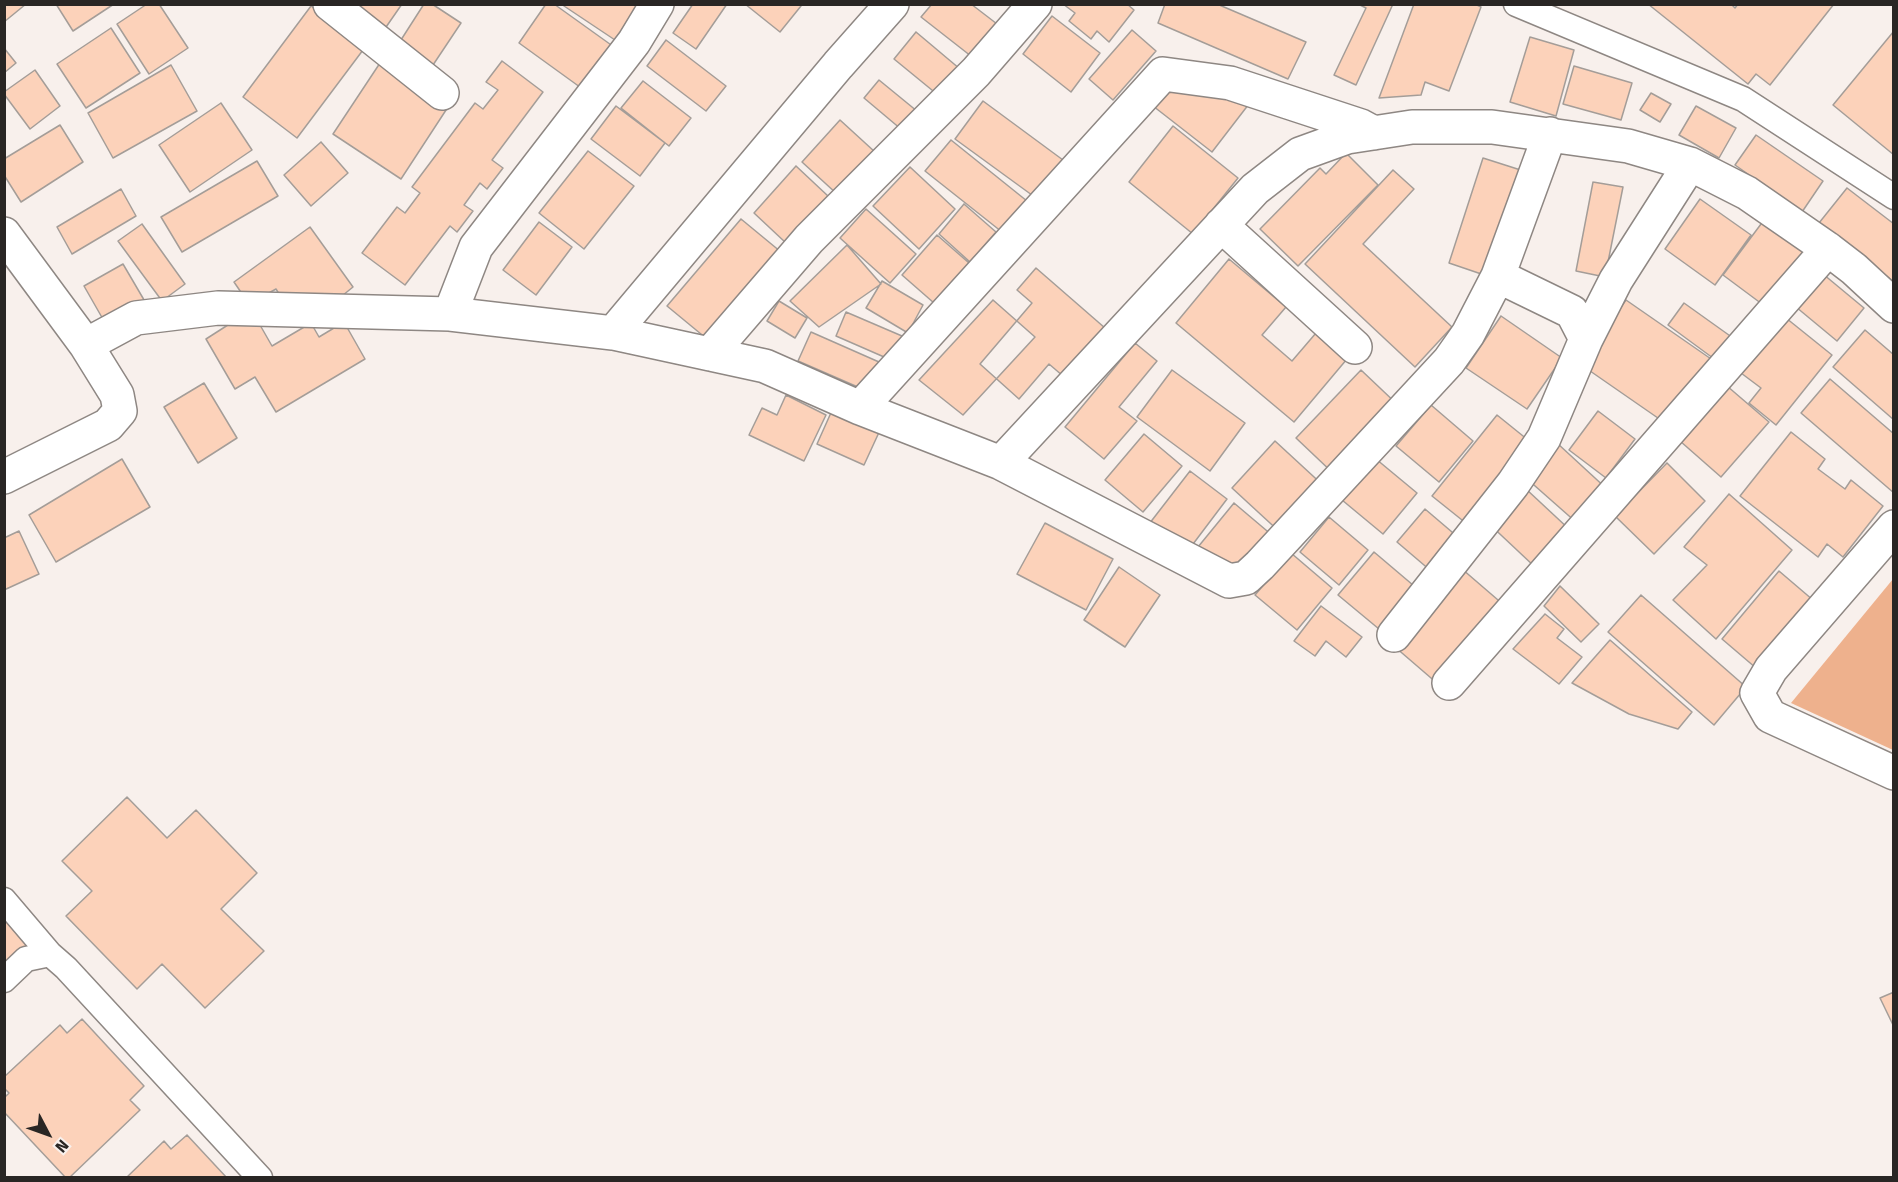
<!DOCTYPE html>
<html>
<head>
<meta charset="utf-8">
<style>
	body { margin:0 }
	#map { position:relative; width:1898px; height:1182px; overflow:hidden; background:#f8f0ec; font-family:"Fira Sans",sans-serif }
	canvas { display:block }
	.frame { position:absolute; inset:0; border:6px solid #292624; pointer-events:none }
	.north { position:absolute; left:18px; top:1104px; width:60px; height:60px; -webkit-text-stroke:4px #f8f0ec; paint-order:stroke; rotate:131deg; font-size:16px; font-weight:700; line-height:24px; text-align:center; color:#292624 }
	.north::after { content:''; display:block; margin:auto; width:21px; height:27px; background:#292624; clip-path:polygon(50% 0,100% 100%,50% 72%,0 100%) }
</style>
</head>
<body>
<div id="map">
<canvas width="1898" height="1182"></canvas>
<div class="frame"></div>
<div class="north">N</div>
</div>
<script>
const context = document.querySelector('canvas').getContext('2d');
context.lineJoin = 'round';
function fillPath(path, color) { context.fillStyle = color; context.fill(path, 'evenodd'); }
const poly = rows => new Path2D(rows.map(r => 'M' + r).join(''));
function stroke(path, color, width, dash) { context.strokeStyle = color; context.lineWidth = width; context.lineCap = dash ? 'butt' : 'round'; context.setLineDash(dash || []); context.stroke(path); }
const green = poly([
	[1893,579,1893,750,1791,703]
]);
const building = poly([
	[4,4,26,4,4,22,4,4],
	[56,4,114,4,73,31,56,4],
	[147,4,159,4,188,48,149,74,117,24,147,4],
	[348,4,402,4,384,30,348,4],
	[424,4,432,4,461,23,433,65,399,43,424,4],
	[546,4,554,4,614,47,584,90,519,43,546,4],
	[561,4,639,4,615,40,561,4],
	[693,4,727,4,696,49,673,33,693,4],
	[745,4,799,4,801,6,780,32,745,4],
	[932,4,971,4,1001,27,976,60,921,17,932,4],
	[1063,4,1127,4,1134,10,1109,42,1097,31,1091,39,1069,21,1075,13,1063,4],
	[1165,4,1217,4,1306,42,1288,79,1158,23,1165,4],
	[1358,4,1393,4,1356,85,1334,75,1366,8,1358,4],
	[1414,4,1475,4,1481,7,1449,91,1425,82,1421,95,1379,98,1414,4],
	[1648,4,1731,4,1735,8,1738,4,1834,4,1770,85,1756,74,1748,84,1648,4],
	[311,6,366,46,297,138,243,97,311,6],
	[1052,16,1100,53,1071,92,1023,54,1052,16],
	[111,28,140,73,86,108,57,64,111,28],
	[1132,30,1156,51,1113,100,1089,79,1132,30],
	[1894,31,1894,155,1833,105,1894,31],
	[916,32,960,69,938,95,894,59,916,32],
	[1530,37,1574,50,1556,116,1510,102,1530,37],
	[666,40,726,86,706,111,647,66,666,40],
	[4,48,16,63,4,73,4,48],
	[502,61,543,92,492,160,503,168,487,189,480,183,464,205,473,211,457,232,450,226,405,285,362,253,397,207,405,213,420,193,412,187,475,103,483,109,498,90,486,82,502,61],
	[380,63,448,107,401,179,333,134,380,63],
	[1186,64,1262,87,1212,152,1153,106,1186,64],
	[171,65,197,111,113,158,88,113,171,65],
	[1574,66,1632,83,1621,120,1563,104,1574,66],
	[35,70,60,106,30,129,4,94,4,92,35,70],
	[879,80,923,116,908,135,864,98,879,80],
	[643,81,691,118,669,146,621,108,643,81],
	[1651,93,1671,104,1660,122,1640,110,1651,93],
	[983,101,1063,160,1036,198,955,139,983,101],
	[221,103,252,150,190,192,159,145,221,103],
	[616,106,665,143,640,176,591,139,616,106],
	[1696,106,1736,128,1719,158,1679,135,1696,106],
	[840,120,875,152,837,194,802,162,840,120],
	[60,125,83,162,21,202,4,175,4,159,60,125],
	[1173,126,1238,178,1193,234,1129,182,1173,126],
	[1756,135,1823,181,1802,212,1735,165,1756,135],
	[951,140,1027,201,1002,232,925,171,951,140],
	[321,142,348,173,311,206,284,175,321,142],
	[588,151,634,186,584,249,539,213,588,151],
	[1346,153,1378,185,1298,266,1260,229,1320,168,1326,174,1346,153],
	[1483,158,1530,173,1496,279,1449,263,1483,158],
	[257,161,278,196,182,252,161,217,257,161],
	[796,166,828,196,786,243,754,213,796,166],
	[910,167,955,209,919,249,873,206,910,167],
	[1393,170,1414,189,1363,244,1452,327,1415,367,1305,264,1393,170],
	[1593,182,1623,187,1605,277,1576,271,1593,182],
	[1847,188,1894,224,1893,281,1819,223,1847,188],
	[121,189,136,216,72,254,57,227,121,189],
	[1700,199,1751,235,1715,285,1665,249,1700,199],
	[964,204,996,232,970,262,939,234,964,204],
	[866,209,916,254,890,283,840,238,866,209],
	[741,219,781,252,707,339,667,306,741,219],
	[1764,220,1811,255,1770,310,1723,275,1764,220],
	[539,222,572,247,536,295,503,270,539,222],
	[142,224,185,284,162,301,118,241,142,224],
	[310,227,353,287,337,300,284,302,276,289,249,304,234,282,310,227],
	[937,235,969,263,934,303,902,275,937,235],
	[847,245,881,284,819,327,790,301,847,245],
	[1229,259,1286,307,1262,335,1292,361,1316,333,1347,359,1294,422,1176,323,1229,259],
	[123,264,147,305,108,328,84,286,123,264],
	[1036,268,1105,328,1063,376,1049,364,1019,399,980,364,1032,303,1017,290,1036,268],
	[1823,274,1864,308,1837,341,1796,307,1823,274],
	[882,281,923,305,908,333,866,308,882,281],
	[993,300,1035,337,963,415,919,380,993,300],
	[1626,300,1714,361,1668,425,1580,364,1626,300],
	[779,301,807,318,795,338,767,321,779,301],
	[1684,303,1733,338,1717,361,1668,325,1684,303],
	[846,312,902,336,891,360,836,336,846,312],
	[1501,316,1562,358,1527,409,1466,368,1501,316],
	[1786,318,1832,355,1776,425,1749,403,1761,388,1741,373,1786,318],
	[344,322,365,359,276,412,255,377,235,389,206,339,231,323,260,325,272,346,311,323,319,337,344,322],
	[1865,330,1894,355,1894,420,1833,367,1865,330],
	[811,332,879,362,867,391,798,361,811,332],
	[1135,343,1157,361,1119,407,1137,421,1104,459,1065,427,1135,343],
	[1172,370,1245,423,1210,471,1137,417,1172,370],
	[1361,370,1400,407,1335,475,1296,438,1361,370],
	[1830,379,1894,434,1894,493,1801,413,1830,379],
	[204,383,237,438,198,463,164,407,204,383],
	[1727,386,1769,422,1721,477,1680,441,1727,386],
	[786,395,826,415,804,461,749,435,762,408,777,415,786,395],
	[1431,405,1473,441,1439,482,1396,446,1431,405],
	[834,406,881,428,864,465,817,444,834,406],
	[1598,411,1635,439,1606,478,1569,450,1598,411],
	[1497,415,1528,440,1467,524,1432,496,1497,415],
	[1791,432,1825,459,1818,469,1845,489,1851,480,1883,506,1843,557,1827,544,1818,557,1740,496,1791,432],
	[1144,434,1182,466,1143,512,1105,480,1144,434],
	[1275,441,1326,488,1283,535,1232,488,1275,441],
	[1557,443,1608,490,1577,523,1526,478,1557,443],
	[122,459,150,507,56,562,29,515,122,459],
	[1376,459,1417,493,1383,534,1342,500,1376,459],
	[1667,463,1705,501,1654,554,1615,516,1667,463],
	[1190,471,1227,499,1184,556,1146,528,1190,471],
	[1526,489,1570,530,1535,567,1485,520,1526,489],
	[1729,494,1792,550,1716,639,1673,600,1707,565,1684,547,1729,494],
	[1234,503,1273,536,1242,572,1198,547,1234,503],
	[1425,509,1459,538,1431,571,1397,542,1425,509],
	[1329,517,1368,550,1339,585,1300,552,1329,517],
	[1045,523,1113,559,1086,610,1017,574,1045,523],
	[19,531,39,574,4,590,4,538,19,531],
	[1374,552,1420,591,1385,634,1338,595,1374,552],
	[1291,553,1332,588,1297,630,1255,595,1291,553],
	[1119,567,1160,595,1125,647,1084,620,1119,567],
	[1462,569,1505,606,1438,684,1395,647,1462,569],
	[1779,571,1820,606,1763,674,1722,639,1779,571],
	[1560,586,1599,624,1581,642,1544,606,1560,586],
	[1641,595,1746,687,1714,725,1608,632,1641,595],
	[1321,606,1362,637,1346,657,1326,641,1315,656,1294,641,1321,606],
	[1545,614,1564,629,1557,638,1582,657,1559,684,1513,649,1545,614],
	[1610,640,1692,712,1678,729,1629,714,1572,683,1610,640],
	[127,797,167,838,196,810,257,873,221,909,264,951,205,1008,162,964,137,989,66,916,92,891,62,861,127,797],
	[4,918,34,949,4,978,4,918],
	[1894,992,1894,1027,1880,998,1894,992],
	[82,1019,144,1086,130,1100,140,1110,69,1178,66,1178,4,1112,4,1098,9,1093,4,1088,4,1077,60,1025,67,1033,82,1019],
	[187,1135,227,1178,126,1178,164,1141,171,1149,187,1135]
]);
const lane = poly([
	[1516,4,1743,99,1894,197],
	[4,900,50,954],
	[4,980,26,959,50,954,66,968,260,1178]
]);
const street = poly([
	[330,4,442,93],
	[1221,225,1355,347],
	[4,234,86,345,117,395,120,411,108,425,4,477],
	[450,314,476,247,634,42,657,4],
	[613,333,838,65,892,4],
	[1586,339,1616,280,1690,164],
	[86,345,136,318,218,308,450,314,613,333,765,366,860,408,1001,463,1229,581,1246,578,1260,565,1449,361,1468,334,1498,276],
	[710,354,809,239,976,72,1035,4],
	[860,408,1163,74,1230,83,1361,126,1374,133],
	[1001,463,1255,189,1300,154,1347,137,1412,127,1492,127,1628,146,1690,164,1747,193,1828,249,1854,269,1894,306],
	[1894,527,1771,669,1757,693,1770,716,1894,773],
	[1394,635,1513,484,1544,438,1586,339,1572,312,1498,276,1550,134],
	[1449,683,1828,249]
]);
fillPath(green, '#eeb18d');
fillPath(building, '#fcd2ba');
stroke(building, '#a49d98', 1.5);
stroke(lane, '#8e8783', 27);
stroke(street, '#8e8783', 36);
stroke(lane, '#fff', 24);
stroke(street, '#fff', 33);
</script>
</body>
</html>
